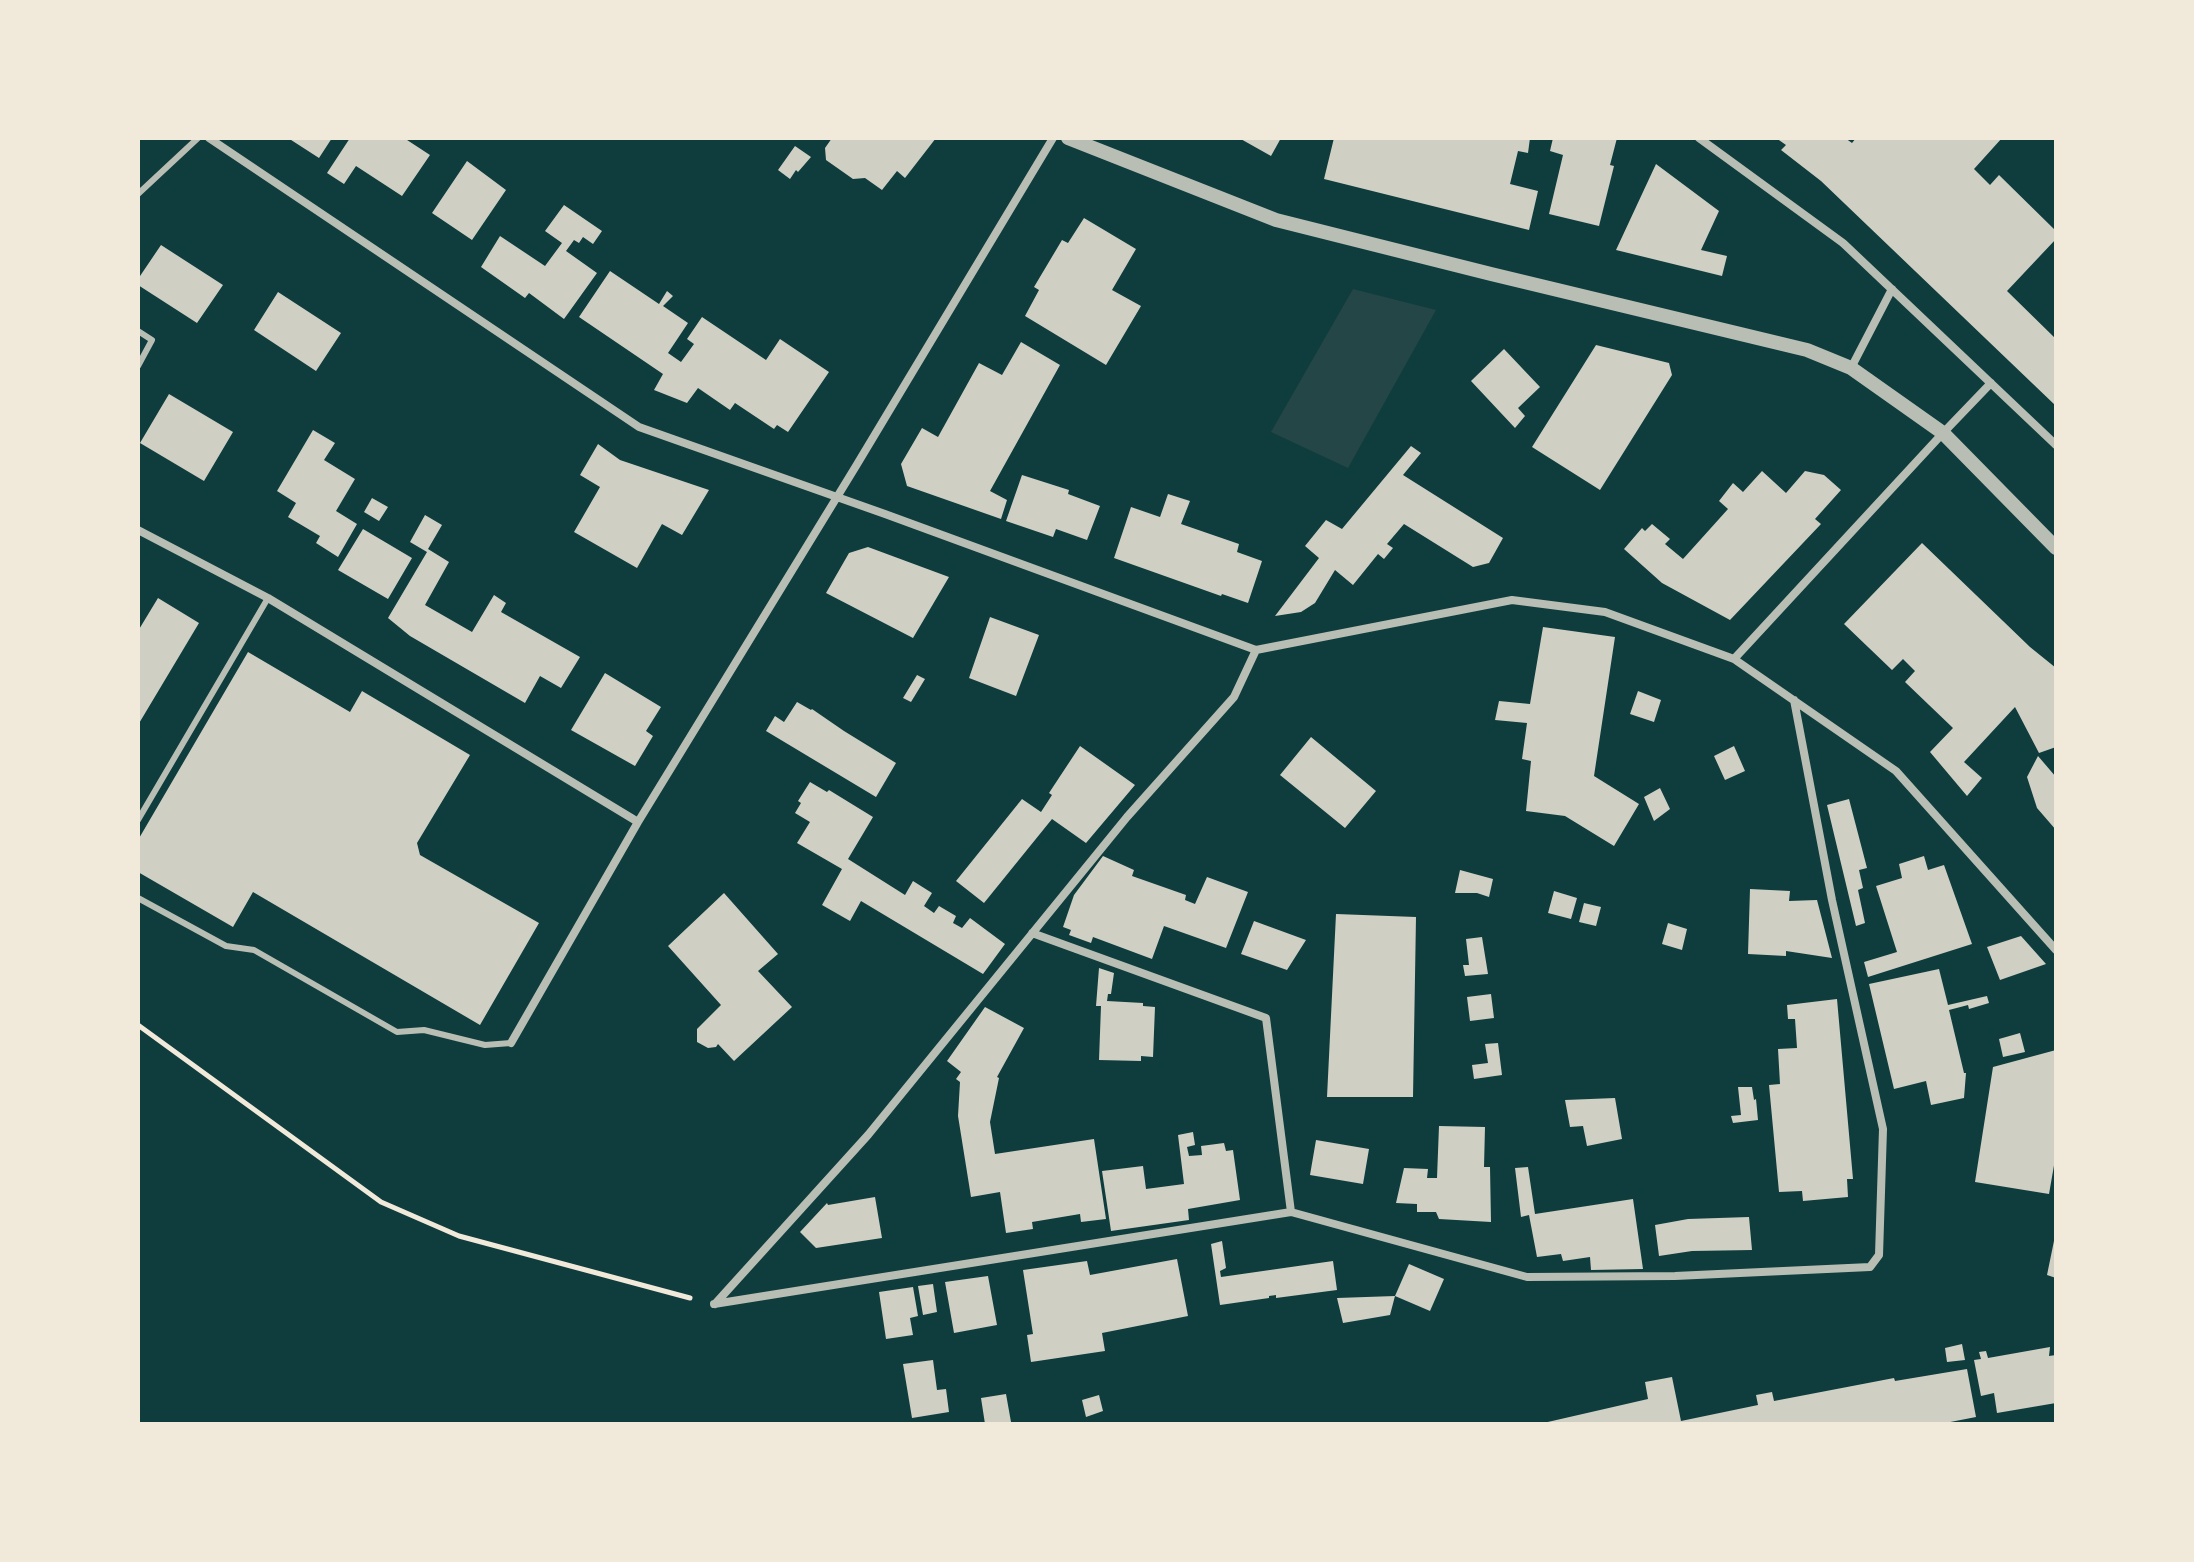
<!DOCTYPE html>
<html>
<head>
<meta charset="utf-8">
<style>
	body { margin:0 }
	#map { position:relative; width:2194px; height:1562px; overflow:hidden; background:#0f3d3e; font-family:Karla,sans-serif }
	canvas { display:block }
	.frame { position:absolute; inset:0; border:140px solid #f1e9da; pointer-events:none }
</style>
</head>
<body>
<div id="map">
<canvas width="2194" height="1562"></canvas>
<div class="frame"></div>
</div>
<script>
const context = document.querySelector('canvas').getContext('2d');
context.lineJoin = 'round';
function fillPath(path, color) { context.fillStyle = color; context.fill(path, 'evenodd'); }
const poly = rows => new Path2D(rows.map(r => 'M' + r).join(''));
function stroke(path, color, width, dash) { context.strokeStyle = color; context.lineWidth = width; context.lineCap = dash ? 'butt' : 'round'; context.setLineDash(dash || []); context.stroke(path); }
const green = poly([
	[1353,289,1436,310,1348,468,1271,432]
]);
const building = poly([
	[288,138,332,138,319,158],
	[350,138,404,138,430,155,402,196,356,166,344,184,327,173],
	[832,138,936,138,905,178,897,171,882,190,865,178,853,179,826,160,825,148],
	[1239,138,1281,138,1271,156],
	[1334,138,1530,138,1528,153,1518,151,1510,184,1538,191,1529,230,1324,179],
	[1553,138,1617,138,1610,165,1614,166,1599,226,1549,214,1563,155,1550,151],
	[1776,138,1845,138,1852,143,1856,138,2002,138,1974,169,1990,185,1999,175,2056,231,2056,239,2007,291,2056,339,2056,406,1821,181,1781,150,1786,145],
	[795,146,811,157,798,172,796,170,790,179,778,170],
	[467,161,506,190,472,240,432,213],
	[1656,164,1719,211,1701,250,1727,256,1722,276,1616,250],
	[564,205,602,231,593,244,583,237,579,243,574,240,566,251,597,273,564,319,529,293,525,298,481,267,500,236,545,266,562,243,545,231],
	[1084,218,1136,249,1112,290,1141,306,1106,365,1025,316,1039,290,1034,287,1062,240,1068,243],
	[161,245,223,285,197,323,138,285,138,279],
	[610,271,659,304,667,291,673,296,663,306,688,323,668,353,681,362,694,344,687,339,702,317,766,360,780,339,829,372,788,432,777,425,774,429,735,403,730,410,698,388,687,403,654,390,663,374,579,317],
	[278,292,341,333,316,371,254,330],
	[1021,342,1060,365,990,491,1007,500,1001,519,907,486,901,464,922,428,938,437,979,363,1002,375],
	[1596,345,1669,363,1672,375,1600,490,1532,447],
	[1504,349,1540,387,1518,408,1525,416,1515,428,1471,381],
	[169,394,233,432,204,481,140,443],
	[313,430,335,443,324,460,355,479,336,511,357,524,338,557,316,543,320,536,288,517,296,503,277,491],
	[598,444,620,460,709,490,682,535,662,524,637,568,574,532,600,487,580,475],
	[1411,446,1421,453,1403,475,1503,538,1489,563,1473,567,1404,524,1387,544,1393,548,1384,559,1378,554,1353,585,1335,570,1315,603,1301,612,1275,616,1319,558,1305,546,1326,520,1342,529],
	[1762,471,1786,493,1805,471,1824,475,1841,490,1815,519,1821,524,1730,620,1662,583,1624,549,1642,528,1645,531,1652,524,1670,539,1665,544,1683,559,1728,509,1719,501,1733,483,1743,492],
	[1022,475,1069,490,1068,494,1100,506,1087,540,1056,529,1053,537,1006,521],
	[1168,494,1190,501,1181,524,1239,544,1237,552,1262,561,1248,603,1222,594,1221,596,1114,558,1131,507,1160,517],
	[372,498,388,507,379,521,364,512],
	[425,515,442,525,428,549,449,562,425,605,472,632,494,595,506,603,501,612,580,657,561,688,540,676,525,703,410,636,388,618,427,552,410,542],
	[363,529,412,558,388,599,338,570],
	[1922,543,2030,647,2056,668,2056,747,2039,753,2015,707,1964,762,1982,778,1967,796,1930,752,1953,728,1905,682,1915,671,1903,659,1892,670,1844,624],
	[868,547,949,577,913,638,826,593,849,553],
	[158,598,199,623,138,725,138,631],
	[990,617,1039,635,1016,696,969,678],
	[1543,627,1615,637,1594,776,1639,804,1614,846,1565,816,1526,811,1531,761,1522,759,1527,723,1495,720,1499,701,1530,704],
	[248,652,350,712,362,691,470,755,417,843,420,855,539,923,480,1025,253,892,233,927,138,872,138,840],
	[605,673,661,707,646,731,653,736,635,766,571,730],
	[917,675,925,679,911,702,903,698],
	[1638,691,1661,700,1654,722,1630,714],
	[797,702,811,710,812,709,844,731,896,763,876,797,766,731,775,716,784,722],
	[1311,737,1376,791,1345,828,1280,775],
	[1080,746,1135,785,1086,843,1052,819,984,903,956,881,1022,799,1041,812,1052,795,1049,793],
	[1734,746,1745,771,1725,780,1714,756],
	[2038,756,2056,777,2056,830,2037,808,2027,777],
	[810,782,827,792,829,790,873,817,848,859,905,895,913,881,932,893,924,906,934,913,939,906,956,916,953,923,962,928,970,918,1005,944,983,974,861,901,850,921,822,905,842,869,797,843,810,822,795,813,801,803,798,801],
	[1660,788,1670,809,1654,821,1644,797],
	[1849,799,1867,868,1859,870,1863,888,1858,890,1865,923,1856,926,1827,805],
	[1103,856,1134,870,1132,876,1186,895,1185,900,1195,904,1207,877,1248,892,1226,948,1164,926,1152,959,1093,937,1091,943,1069,935,1071,930,1063,927,1074,895],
	[1924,856,1928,870,1944,865,1972,944,1868,977,1864,962,1897,952,1876,886,1902,878,1899,864],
	[1460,870,1493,879,1489,897,1477,893,1455,893],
	[1750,889,1790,891,1789,901,1817,900,1832,958,1786,951,1786,956,1748,954],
	[1554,891,1577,898,1571,919,1548,913],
	[724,893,778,954,758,971,792,1007,734,1061,718,1044,716,1047,708,1048,697,1042,697,1029,721,1005,668,946],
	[1584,903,1601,907,1596,926,1579,922],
	[1336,914,1416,917,1413,1097,1327,1097],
	[1254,921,1306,940,1287,970,1241,954],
	[1668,923,1687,929,1682,950,1662,944],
	[2021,936,2046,964,2000,980,1987,947],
	[1482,937,1488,974,1465,976,1463,965,1469,965,1466,939],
	[1099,968,1114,973,1111,994,1108,994,1107,1001,1143,1003,1143,1006,1155,1007,1153,1057,1141,1056,1141,1061,1099,1060,1101,1006,1096,1006],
	[1939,969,1948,1005,1987,996,1989,1003,1969,1009,1968,1005,1949,1010,1964,1073,1966,1073,1964,1098,1931,1105,1926,1081,1894,1089,1869,984],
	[1491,994,1494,1018,1470,1021,1467,997],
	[1837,999,1853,1179,1847,1179,1848,1197,1803,1201,1802,1191,1779,1192,1769,1085,1780,1084,1778,1049,1797,1048,1795,1019,1788,1019,1787,1005],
	[985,1007,1024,1028,997,1077,999,1078,990,1122,995,1154,1094,1139,1106,1219,1081,1222,1080,1214,1032,1222,1033,1229,1006,1233,1000,1192,971,1197,958,1116,960,1082,956,1079,961,1072,947,1061],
	[2020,1033,2025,1052,2003,1057,1999,1039],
	[1498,1043,1502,1075,1474,1079,1472,1065,1488,1063,1485,1044],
	[2056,1050,2056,1154,2049,1194,1975,1182,1993,1067],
	[1738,1087,1752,1087,1754,1100,1756,1099,1758,1120,1733,1123,1731,1116,1741,1115],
	[1615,1098,1622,1139,1587,1146,1583,1126,1570,1127,1565,1100],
	[1439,1126,1485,1127,1484,1167,1490,1167,1491,1222,1439,1219,1436,1212,1417,1212,1417,1204,1396,1203,1404,1168,1428,1169,1427,1178,1437,1178],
	[1193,1132,1195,1145,1187,1147,1189,1156,1202,1155,1201,1146,1224,1143,1226,1151,1233,1150,1240,1200,1188,1209,1189,1220,1111,1231,1102,1171,1143,1166,1146,1189,1184,1184,1178,1135],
	[1316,1140,1369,1149,1363,1184,1310,1175],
	[1528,1167,1535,1214,1633,1199,1643,1269,1591,1270,1590,1257,1563,1261,1561,1254,1537,1257,1529,1215,1521,1217,1515,1168],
	[875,1197,882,1238,816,1248,800,1232,827,1203,828,1205],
	[1749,1217,1752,1250,1692,1251,1659,1256,1655,1225,1688,1219],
	[2055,1236,2056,1236,2056,1278,2047,1275],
	[1222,1241,1226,1268,1220,1271,1221,1277,1333,1261,1337,1290,1276,1298,1276,1295,1269,1296,1269,1298,1220,1305,1211,1244],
	[1177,1259,1188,1316,1102,1333,1105,1351,1031,1362,1027,1335,1033,1334,1023,1270,1087,1261,1090,1275],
	[1409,1264,1444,1279,1430,1311,1395,1296],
	[988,1276,997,1325,954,1333,945,1282],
	[933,1284,937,1312,923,1315,918,1286],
	[913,1287,918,1316,910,1318,913,1335,886,1339,879,1292],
	[1395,1296,1390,1315,1343,1323,1337,1298],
	[1962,1344,1965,1360,1947,1362,1945,1348],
	[2050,1347,2049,1356,2056,1355,2056,1403,1997,1413,1994,1393,1981,1396,1974,1360,1981,1359,1979,1352,1986,1351,1988,1358],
	[933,1360,937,1390,946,1389,949,1412,912,1418,903,1364],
	[1967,1369,1976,1417,1940,1424,1539,1424,1648,1399,1645,1382,1672,1377,1681,1421,1758,1405,1756,1395,1772,1392,1774,1401,1894,1378,1895,1381],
	[1006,1394,1011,1422,1004,1424,985,1424,981,1398],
	[1099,1395,1103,1411,1086,1417,1082,1400]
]);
const path = poly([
	[138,1025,381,1202,459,1236,690,1298]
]);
const service = poly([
	[138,194,198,138],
	[138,331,152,340,138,366],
	[138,820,268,598],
	[138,898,226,946,254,950,397,1032,424,1030,485,1045,511,1043]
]);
const minor = poly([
	[209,138,639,427,885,514,1256,650],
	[1699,138,1843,243,2056,445],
	[1851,368,1892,289],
	[138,530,268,598,638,822],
	[1256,650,1512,600,1605,612,1734,659,1896,771,2056,950],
	[1734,659,1943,433,1991,383],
	[1032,933,1266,1018,1291,1212],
	[511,1043,638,822,856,466,1053,138],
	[714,1304,1291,1212,1527,1277,1675,1276,1870,1267,1879,1255,1883,1129,1832,900,1794,700],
	[715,1304,868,1135,1127,817,1234,697,1256,650]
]);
const tertiary = poly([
	[1068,138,1276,220,1491,274,1807,350,1851,368,1943,433,2056,548]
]);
fillPath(green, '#244646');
fillPath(building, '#cfcfc3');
stroke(path, '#f1e9da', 5);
stroke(service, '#b8beb3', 6);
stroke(minor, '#b8beb3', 8);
stroke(tertiary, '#b8beb3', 14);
</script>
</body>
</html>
